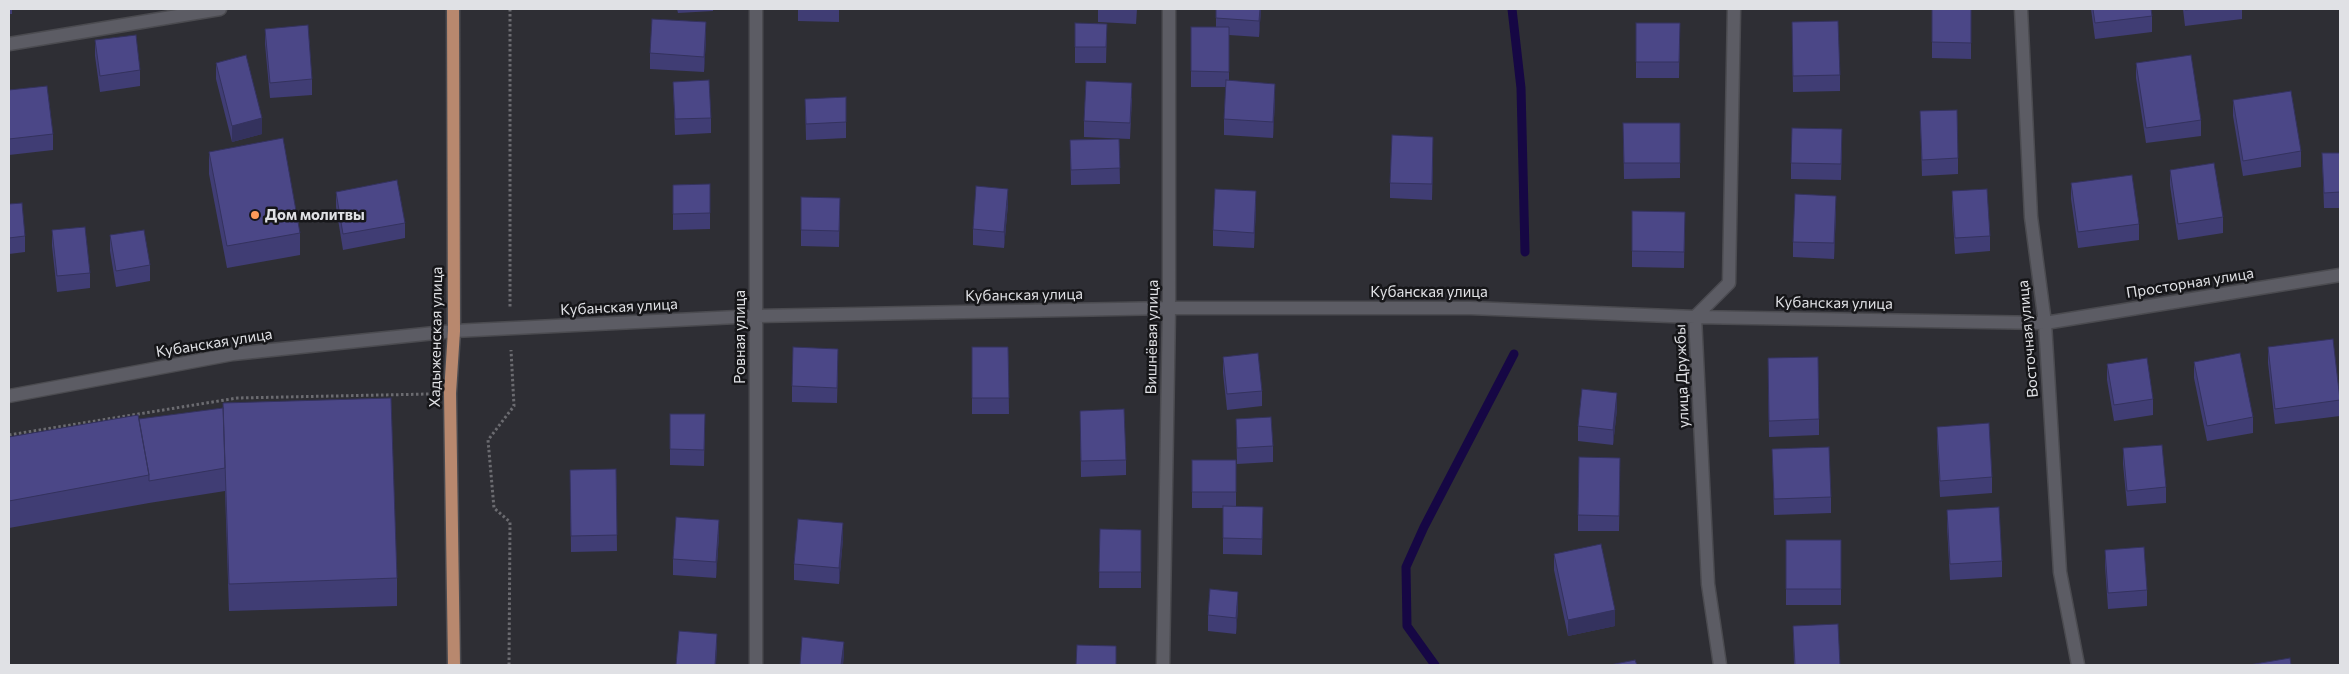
<!DOCTYPE html>
<html>
<head>
<meta charset="utf-8">
<style>
	body { margin:0 }
	#map { position:relative; width:2349px; height:674px; overflow:hidden; background:#2e2e34; font-family:Commissioner,sans-serif }
	canvas { display:block }
	.frame { position:absolute; inset:0; border:10px solid #e0e1e5; pointer-events:none }
</style>
</head>
<body>
<div id="map">
<canvas width="2349" height="674"></canvas>
<div class="frame"></div>
</div>
<script>
const context = document.querySelector('canvas').getContext('2d');
context.lineJoin = 'round';
const poly = rows => new Path2D(rows.map(r => 'M' + r).join(''));
function stroke(path, color, width, dash) { context.strokeStyle = color; context.lineWidth = width; context.lineCap = dash ? 'butt' : 'round'; context.setLineDash(dash || []); context.stroke(path); }
function fillPath(path, color) { context.fillStyle = color; context.fill(path, 'evenodd'); }
function drawText(font, color, halo, rows, align = 'center') {
  context.font = font + ' Commissioner,sans-serif'; context.lineWidth = 5; context.setLineDash([]); context.textBaseline = 'middle'; context.strokeStyle = halo; context.fillStyle = color; for (const [text, x, y, turn = 0] of rows) {
    context.save(); context.translate(x, y); context.rotate((+turn || 0) * Math.PI / 180); context.textAlign = isNaN(turn) ? turn : align; if (halo) context.strokeText(text, 0, 0); context.fillText(text, 0, 0); context.restore();
  }
}
const stream = poly([
	[1512,9,1521,88,1525,252],
	[1435,665,1407,626,1406,567,1424,527,1514,354]
]);
const path = poly([
	[510,9,510,308],
	[9,435,237,398,429,394],
	[509,665,510,522,494,508,488,440,514,406,511,350]
]);
const minor = poly([
	[756,9,756,665],
	[2021,9,2031,217,2045,323,2060,572,2078,665],
	[9,44,220,9],
	[9,396,233,354,454,331,757,316,1169,308,1470,308,1695,317,2045,323,2340,275],
	[1163,665,1169,308,1169,9],
	[1720,665,1708,584,1695,317,1729,283,1734,9]
]);
const major = poly([
	[453,9,454,331,450,393,454,665]
]);
const wall = poly([
	[9,9,12,9,12,14,9,14],
	[677,9,713,9,713,11,678,13],
	[798,9,839,9,839,22,798,21],
	[1098,9,1137,9,1136,24,1098,22],
	[1261,9,1259,37,1229,35,1229,81,1275,99,1273,138,1224,135,1224,119,1226,87,1191,87,1191,27,1216,27,1216,18],
	[1971,9,1971,59,1932,58,1932,42],
	[2091,9,2151,9,2152,16,2152,32,2095,39],
	[2183,9,2242,9,2242,19,2185,26],
	[1075,23,1107,24,1106,63,1075,63],
	[1636,23,1680,23,1679,78,1636,78],
	[265,29,312,79,312,95,270,98,265,44],
	[706,38,704,72,650,69,650,53],
	[1792,38,1840,75,1840,91,1793,92],
	[95,40,140,70,140,86,100,92,95,56],
	[216,63,262,134,232,142,216,79],
	[2136,63,2201,120,2201,136,2146,143,2136,78],
	[673,82,711,118,711,133,675,135],
	[9,90,53,134,53,150,9,155],
	[1132,98,1130,139,1084,137,1084,121],
	[805,99,846,122,846,138,806,140],
	[2233,100,2301,151,2301,167,2243,176,2233,116],
	[1920,111,1958,158,1958,174,1922,176],
	[1623,123,1680,123,1680,178,1624,179],
	[1119,139,1120,184,1071,185,1070,140],
	[1842,145,1841,180,1791,179,1791,163],
	[209,152,300,233,300,255,227,268,209,174],
	[1433,153,1432,200,1390,198,1390,183],
	[2322,153,2340,153,2340,208,2324,208],
	[2170,170,2223,217,2223,233,2178,240,2170,185],
	[2071,183,2139,224,2139,240,2078,248,2071,199],
	[710,184,710,229,673,230,673,185],
	[1952,191,1990,236,1990,251,1955,254,1952,207],
	[336,192,405,223,405,238,343,250,336,207],
	[840,198,839,247,801,246,801,230],
	[9,204,25,236,25,252,9,254],
	[1008,204,1004,248,973,245,973,229],
	[1256,207,1254,248,1213,246,1213,230],
	[1632,211,1685,212,1684,268,1632,267],
	[1836,211,1834,259,1793,257,1793,242],
	[52,230,90,273,90,288,57,292,52,246],
	[110,235,150,265,150,281,116,287,110,251],
	[972,347,1008,347,1009,414,972,414],
	[2268,347,2340,399,2340,416,2275,424,2268,363],
	[1223,357,1262,391,1262,406,1227,410,1223,373],
	[2194,362,2253,417,2253,433,2207,441,2194,378],
	[838,364,837,403,792,402,792,386],
	[2107,364,2153,399,2153,415,2114,421,2107,380],
	[1768,374,1819,419,1819,435,1769,437],
	[223,408,397,578,397,606,229,611,225,491,149,503,9,528,9,437],
	[1617,409,1613,445,1578,441,1578,426],
	[1080,411,1126,460,1126,475,1081,477],
	[670,414,705,414,704,466,670,465],
	[1236,419,1273,446,1273,462,1237,464],
	[1937,427,1992,477,1992,493,1940,497,1937,443],
	[2123,448,2166,487,2166,503,2127,506,2123,464],
	[1772,449,1831,497,1831,513,1774,515],
	[1192,460,1236,460,1236,507,1263,507,1262,555,1223,554,1223,508,1192,508],
	[616,469,617,551,571,552,570,470],
	[1620,474,1619,531,1578,531,1578,515],
	[1947,510,2002,561,2002,577,1950,580,1947,526],
	[1100,529,1141,530,1141,588,1099,588],
	[719,535,716,578,673,575,673,559],
	[843,539,839,584,794,580,794,564],
	[1786,540,1841,540,1841,605,1786,605],
	[2105,550,2147,590,2147,606,2108,609,2105,566],
	[1554,554,1615,626,1568,636,1554,570],
	[1238,607,1236,634,1208,631,1208,615],
	[1793,626,1840,665,1794,665]
]);
const shadedWall = poly([
	[1260,9,1261,9,1259,37,1259,21],
	[706,22,706,38,704,72,704,57],
	[1275,84,1275,99,1273,138,1273,122],
	[262,118,262,134,232,142,232,126],
	[1433,137,1433,153,1432,200,1432,184],
	[1008,189,1008,204,1004,248,1004,232],
	[1256,191,1256,207,1254,248,1254,233],
	[1836,196,1836,211,1834,259,1834,243],
	[1617,393,1617,409,1613,445,1613,430],
	[719,520,719,535,716,578,716,562],
	[843,523,843,539,839,584,839,568],
	[1238,592,1238,607,1236,634,1236,618],
	[1615,610,1615,626,1568,636,1568,620],
	[717,634,717,650,716,665,715,665],
	[844,642,844,658,843,665,841,665]
]);
const building = poly([
	[1216,9,1260,9,1259,21,1216,18,1216,9],
	[1932,9,1971,9,1971,43,1932,42,1932,9],
	[2093,9,2151,9,2152,16,2095,23,2093,9],
	[2185,9,2196,9,2185,10,2185,9],
	[652,19,706,22,704,57,650,53,652,19],
	[1838,21,1840,75,1793,76,1792,22,1838,21],
	[1075,23,1107,24,1106,47,1075,47,1075,23],
	[1636,23,1680,23,1679,62,1636,62,1636,23],
	[308,25,312,79,270,83,265,29,308,25],
	[1191,27,1229,27,1229,72,1191,71,1191,27],
	[136,35,140,70,100,76,95,40,136,35],
	[246,55,262,118,232,126,216,63,246,55],
	[2191,55,2201,120,2146,128,2136,63,2191,55],
	[709,80,711,118,675,119,673,82,709,80],
	[1226,80,1275,84,1273,122,1224,119,1226,80],
	[1086,81,1132,83,1130,123,1084,121,1086,81],
	[47,86,53,134,9,139,9,90,47,86],
	[2291,91,2301,151,2243,161,2233,100,2291,91],
	[846,97,846,122,806,124,805,99,846,97],
	[1957,110,1958,158,1922,160,1920,111,1957,110],
	[1623,123,1680,123,1680,163,1624,163,1623,123],
	[1792,128,1842,129,1841,164,1791,163,1792,128],
	[1392,135,1433,137,1432,184,1390,183,1392,135],
	[283,138,300,233,227,246,209,152,283,138],
	[1119,139,1120,168,1071,170,1070,140,1119,139],
	[2322,153,2340,153,2340,192,2324,193,2322,153],
	[2214,163,2223,217,2178,224,2170,170,2214,163],
	[2132,175,2139,224,2078,232,2071,183,2132,175],
	[397,180,405,223,343,234,336,192,397,180],
	[710,184,710,213,673,214,673,185,710,184],
	[976,186,1008,189,1004,232,973,229,976,186],
	[1215,189,1256,191,1254,233,1213,230,1215,189],
	[1987,189,1990,236,1955,238,1952,191,1987,189],
	[1795,194,1836,196,1834,243,1793,242,1795,194],
	[801,197,840,198,839,231,801,230,801,197],
	[22,203,25,236,9,238,9,204,22,203],
	[1632,211,1685,212,1684,252,1632,251,1632,211],
	[85,227,90,273,57,276,52,230,85,227],
	[144,230,150,265,116,271,110,235,144,230],
	[2333,339,2340,400,2275,409,2268,347,2333,339],
	[793,347,838,349,837,388,792,386,793,347],
	[972,347,1008,347,1009,398,972,398,972,347],
	[1258,353,1262,391,1227,394,1223,357,1258,353],
	[2240,353,2253,417,2207,426,2194,362,2240,353],
	[1818,357,1819,419,1769,421,1768,358,1818,357],
	[2147,358,2153,399,2114,405,2107,364,2147,358],
	[1582,389,1617,393,1613,430,1578,426,1582,389],
	[391,398,397,578,229,584,223,403,391,398],
	[223,408,225,468,149,481,149,475,139,419,223,408],
	[1124,409,1126,460,1081,461,1080,411,1124,409],
	[670,414,705,414,704,450,670,449,670,414],
	[138,415,149,475,9,501,9,437,138,415],
	[1271,417,1273,446,1237,448,1236,419,1271,417],
	[1989,423,1992,477,1940,481,1937,427,1989,423],
	[2162,445,2166,487,2127,491,2123,448,2162,445],
	[1829,447,1831,497,1774,499,1772,449,1829,447],
	[1579,457,1620,458,1619,516,1578,515,1579,457],
	[1192,460,1236,460,1236,492,1192,492,1192,460],
	[616,469,617,535,571,536,570,470,616,469],
	[1223,506,1263,507,1262,539,1223,538,1223,506],
	[1999,507,2002,561,1950,564,1947,510,1999,507],
	[676,517,719,520,716,562,673,559,676,517],
	[798,519,843,523,839,568,794,564,798,519],
	[1100,529,1141,530,1141,572,1099,572,1100,529],
	[1786,540,1841,540,1841,589,1786,589,1786,540],
	[1601,544,1615,610,1568,620,1554,554,1601,544],
	[2144,547,2147,590,2108,593,2105,550,2144,547],
	[1210,589,1238,592,1236,618,1208,615,1210,589],
	[1838,624,1840,665,1795,665,1793,626,1838,624],
	[679,631,717,634,715,665,676,665,679,631],
	[802,637,844,642,841,665,800,665,802,637],
	[1077,645,1116,646,1116,665,1076,665,1077,645],
	[2290,658,2291,665,2249,665,2290,658],
	[1635,660,1637,665,1610,665,1635,660]
]);
const markers = [
	[255,215,5,"#fe9b59"]
];
const poiNames = [
	["Дом молитвы",265,215]
];
const streetNames = [
	["Просторная улица",2190,283,-9],
	["Кубанская улица",1429,292],
	["Кубанская улица",1024,295,-1],
	["Кубанская улица",1834,303,1],
	["Кубанская улица",619,307,-3],
	["Хадыженская улица",436,337,-89],
	["Ровная улица",740,337,-90],
	["Вишнёвая улица",1152,337,-89],
	["Восточная улица",2028,339,-95],
	["Кубанская улица",214,343,-9],
	["улица Дружбы",1682,376,-92]
];
stroke(stream, '#160744', 9);
stroke(minor, '#4b4b50', 15);
stroke(major, '#4b4b50', 15);
stroke(path, '#6b6b70', 3, [2.5, 2.5]);
stroke(minor, '#5c5c64', 12);
stroke(major, '#b8886e', 12);
fillPath(wall, '#403d74');
fillPath(shadedWall, '#34325e');
fillPath(building, '#4b4787');
stroke(building, '#34325e', 1);
for (const [x, y, r, color] of markers) { const dot = new Path2D(); dot.arc(x, y, r, 0, 2 * Math.PI); context.fillStyle = color; context.fill(dot); stroke(dot, '#161619', 2); }
drawText('bold 15px', '#e0e1e5', '#161619', poiNames, 'left');
drawText('15px', '#e0e1e5', '#161619', streetNames);
</script>
</body>
</html>
